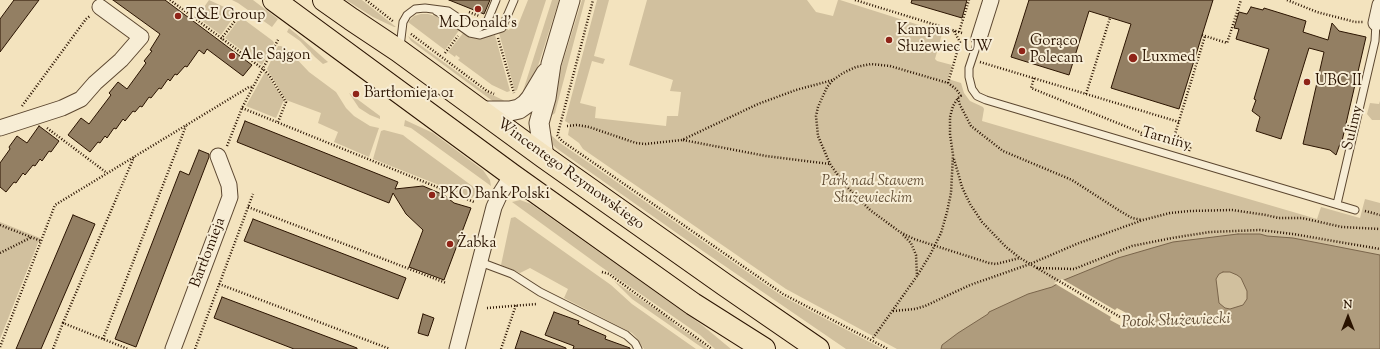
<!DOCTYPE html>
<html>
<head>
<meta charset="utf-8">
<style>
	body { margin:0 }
	#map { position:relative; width:1380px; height:349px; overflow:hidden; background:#f3e3be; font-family:"Sorts Mill Goudy",serif }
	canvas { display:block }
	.north { position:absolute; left:1328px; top:297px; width:40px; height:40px; -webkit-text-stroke:3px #f7edd5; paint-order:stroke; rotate:0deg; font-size:11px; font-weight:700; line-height:16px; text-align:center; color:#2a1300 }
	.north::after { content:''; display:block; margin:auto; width:14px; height:18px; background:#2a1300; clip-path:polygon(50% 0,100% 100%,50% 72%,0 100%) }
</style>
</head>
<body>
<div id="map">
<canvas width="1380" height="349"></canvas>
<div class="north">N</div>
</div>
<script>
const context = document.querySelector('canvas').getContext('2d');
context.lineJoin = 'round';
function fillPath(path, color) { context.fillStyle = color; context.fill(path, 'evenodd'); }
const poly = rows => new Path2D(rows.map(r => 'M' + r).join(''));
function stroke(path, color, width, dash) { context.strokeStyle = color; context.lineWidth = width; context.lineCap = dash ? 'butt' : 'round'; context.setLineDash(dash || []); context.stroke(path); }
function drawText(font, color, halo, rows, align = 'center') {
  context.font = font + ' "Sorts Mill Goudy",serif'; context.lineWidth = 4; context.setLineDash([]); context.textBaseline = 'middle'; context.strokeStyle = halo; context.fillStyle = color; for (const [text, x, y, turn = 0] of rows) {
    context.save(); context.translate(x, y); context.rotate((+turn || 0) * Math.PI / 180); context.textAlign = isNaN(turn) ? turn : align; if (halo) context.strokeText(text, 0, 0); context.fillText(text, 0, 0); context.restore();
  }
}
const green = poly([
	[209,0,235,12,235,15,221,35,197,17],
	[232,0,253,0,278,19,272,27,238,3],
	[346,0,362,0,396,27,394,27,373,17],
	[528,0,546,0,517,90,515,91,499,33,505,30,507,27,508,30,518,25],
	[552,0,559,0,531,88,523,96,523,91],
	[582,0,585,0,555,113,551,116,547,113],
	[597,0,609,0,594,56,605,59,603,64,592,61,580,103,596,107,595,118,666,126,667,116,678,116,681,92,670,91,673,80,629,65,647,0,807,0,816,12,833,16,838,0,840,0,941,32,942,34,935,59,937,61,952,65,948,79,961,83,964,93,970,101,983,107,984,109,982,121,1317,219,1321,207,1360,218,1365,199,1380,203,1380,349,897,349,786,289,583,149,579,143,568,135,570,124,565,121],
	[421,14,428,14,446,19,460,29,445,50,408,22,414,16],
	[240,18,242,18,273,41,274,43,262,65,225,38],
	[289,28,301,38,328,62,323,64,315,57,300,41,287,32],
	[464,32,471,36,478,38,495,35,510,91,507,92,492,85,458,60,460,58,456,55,455,57,448,52],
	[408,36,482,90,503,100,511,106,494,102,411,41],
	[278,46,281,46,291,53,309,72,336,92,346,108,354,116,370,126,379,128,369,157,334,142,338,132,318,123,321,113,286,100,267,69],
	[265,72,284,100,276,118,246,106],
	[349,93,380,116,380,119,370,115,359,108],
	[1380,101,1380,120,1372,120,1367,114,1370,103,1379,104],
	[405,120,433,133,483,170,490,180,491,186,411,128,404,126],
	[544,129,560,143,782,296,883,349,846,349,681,236,556,148,548,140],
	[384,130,403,135,408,139,475,188,476,190,474,196,472,198,373,159,381,131],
	[520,200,531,204,660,295,702,325,731,349,715,349,700,335,600,266,512,202],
	[515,217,611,285,632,304,696,349,644,349,636,337,632,333,564,298,568,289,530,268,520,273,501,265,511,218],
	[0,222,40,238,0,339],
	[614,281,674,322,674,324,699,341,708,349,704,349,632,299]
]);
const water = poly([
	[1238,234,1260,234,1267,236,1293,238,1380,255,1380,349,941,349,942,345,958,333,988,314,989,312,1028,294,1052,287,1064,280,1118,258,1173,242,1238,234],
	[1223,272,1230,272,1237,275,1241,278,1247,291,1247,299,1243,305,1230,309,1225,308,1219,303,1216,279,1219,274,1223,272]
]);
const pier = poly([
	[1062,279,1115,310,1117,308,1130,315,1123,327,1110,320,1111,317,1054,283]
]);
const building = poly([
	[14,0,39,0,0,52,0,19,14,0],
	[113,0,165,0,252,65,243,76,207,49,204,54,199,50,187,67,185,66,177,75,175,74,170,81,168,79,161,89,159,88,151,98,149,97,142,107,140,106,135,112,133,111,125,121,123,119,116,129,114,128,107,138,105,136,100,143,98,142,90,152,68,135,81,118,89,124,111,95,109,93,118,82,127,89,146,63,144,61,152,51,150,50,160,34,113,0],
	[449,0,490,0,484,14,449,0],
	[912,0,967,0,962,18,911,3,912,0],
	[1029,0,1213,0,1179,109,1111,88,1131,24,1089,11,1069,75,1011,57,1029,0],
	[1251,7,1263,10,1264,8,1306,21,1303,32,1328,40,1332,23,1339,31,1366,37,1342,141,1341,141,1336,155,1330,150,1303,144,1324,52,1309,48,1281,139,1256,131,1260,117,1252,111,1256,100,1254,99,1269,49,1236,39,1239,29,1234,28,1239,12,1247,14,1251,7],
	[245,121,398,182,395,189,423,186,444,195,454,203,471,208,444,280,409,267,423,230,406,214,393,193,389,203,237,142,245,121],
	[39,126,59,141,51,152,49,151,42,161,40,159,35,166,33,165,25,175,23,173,16,183,14,182,6,192,0,187,0,163,10,149,9,147,17,136,27,143,39,126],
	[199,150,209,154,209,157,136,347,115,339,180,171,189,175,199,150],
	[73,215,95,224,41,349,16,349,73,215],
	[253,219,406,278,398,299,244,241,253,219],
	[222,297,357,348,357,349,294,349,214,318,222,297],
	[554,312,579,321,578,324,606,336,605,339,630,348,630,349,573,349,574,346,545,335,554,312],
	[423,314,434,318,428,336,418,333,423,314],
	[521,331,566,348,566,349,515,349,521,331]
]);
const path = poly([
	[170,0,263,69,269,75,286,102,278,122],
	[366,0,394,22],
	[855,0,962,33],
	[1287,0,1317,12,1355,22,1363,22],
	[469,12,479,16],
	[959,32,969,0],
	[411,34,487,91,494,94],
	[1202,35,1227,43,1241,0],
	[498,38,514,93],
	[221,39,242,12],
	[445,53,458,36],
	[980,62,1179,122],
	[1034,78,1031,88,1142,133,1141,137],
	[948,83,960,42,954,31],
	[1086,94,1110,18],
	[961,96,956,89,948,83,890,66,871,64,856,67,843,73,833,80,827,87,818,107,816,116,818,136,830,164,845,185,870,210,900,232,914,239,989,263,996,264,1020,258],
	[958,98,960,105,971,126,1003,151,1072,180,1120,211,1132,218,1142,220],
	[22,106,86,19,90,16],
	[242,108,474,202],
	[567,126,577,125,589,127,636,143,645,144,682,140,758,104,796,90,833,80],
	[47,128,107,173],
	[558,133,593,0],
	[557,135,562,141,783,294,888,349],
	[683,140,766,156,830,164],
	[227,146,242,108,279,38],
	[1189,151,1191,146,1175,134,1205,36],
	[954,159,962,187,970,204,982,222,1006,247,1020,258,1120,317],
	[248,207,446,283],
	[1365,211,1380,215],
	[0,225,41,241],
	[903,235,911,243,916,255,917,276],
	[0,253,32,237],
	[1037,268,1074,269,1132,246,1172,238,1210,232,1260,230,1293,234,1380,249],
	[602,272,609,274,712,349],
	[219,284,390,349],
	[487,308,537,304],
	[893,311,915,309,925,306,970,285,1030,264,1079,243,1143,220,1170,213,1190,211,1232,210,1266,215,1278,218,1302,218,1342,227,1380,229],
	[63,323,134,157],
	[873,338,917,276,930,255,941,233,947,212,951,193,953,155,950,134,950,117,953,106,958,98,962,95],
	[103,339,186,126],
	[0,347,55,205,249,87,253,87],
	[53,349,63,323,128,349],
	[195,349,253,194],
	[501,349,516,305]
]);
const service = poly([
	[436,11,449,18,470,33,480,35,502,28,514,0],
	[979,38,969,68,969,77,972,89,977,96,986,100,1355,210],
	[400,47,403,22,407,15,415,9,425,8,448,11,470,26,479,28,487,22,496,0],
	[1337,204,1375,41,1376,23],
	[480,262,512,274,540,292,626,335,635,343,638,349]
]);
const minor = poly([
	[1376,23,1380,5],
	[979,38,991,0],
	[0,128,62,108,81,99,95,83,121,60,141,37,100,7],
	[173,349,230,197,229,185,218,156],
	[457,349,494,207,500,194,512,175]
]);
const tertiary = poly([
	[480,111,510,111,519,109,526,104,531,98,546,73],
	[544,157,539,123,546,98,551,64,570,0]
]);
const primary = poly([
	[274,0,512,175,693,304,764,349],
	[324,0,351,19,399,51,544,157,725,285,818,349]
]);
const markers = [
	[478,9,4,"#8f2418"],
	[178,16,4,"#8f2418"],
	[889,40,4,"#8f2418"],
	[1022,51,4,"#8f2418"],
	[232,56,4,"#8f2418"],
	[1133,58,5,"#8f2418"],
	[1307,82,4,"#8f2418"],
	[356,94,4,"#8f2418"],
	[432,195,4,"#8f2418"],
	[450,244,4,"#8f2418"]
];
const poiNames = [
	["T&E Group",186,16],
	["McDonald's",478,24,"center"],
	["Kampus",897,31],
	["Służewiec UW",897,48],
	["Gorąco",1030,42],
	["Polecam",1030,59],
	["Ale Sajgon",240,56],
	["Luxmed",1142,58],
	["UBC II",1315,82],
	["Bartłomieja 01",364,94],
	["PKO Bank Polski",440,195],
	["Żabka",458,244]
];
const streetNames = [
	["Sulimy",1354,128,-77],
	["Tarniny",1166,140,16],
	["Wincentego Rzymowskiego",570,175,36],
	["Bartłomieja",209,253,-69]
];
const parkNames = [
	["Park nad Stawem",873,182],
	["Służewieckim",873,199]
];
const waterNames = [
	["Potok Służewiecki",1176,322,-2]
];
fillPath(green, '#d1c09e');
fillPath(water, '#af9c7d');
stroke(water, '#7a654b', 1);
fillPath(pier, '#f3e3be');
fillPath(building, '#937f63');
stroke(building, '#2a1300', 1);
stroke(service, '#5c4730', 9);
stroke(minor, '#5c4730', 17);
stroke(tertiary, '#5c4730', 21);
stroke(primary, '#2a1300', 24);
stroke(path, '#2a1300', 2.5, [1, 2]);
stroke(service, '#f7edd5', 7);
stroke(minor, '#f7edd5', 15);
stroke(tertiary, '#f7edd5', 19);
stroke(primary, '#f3e3be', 22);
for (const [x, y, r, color] of markers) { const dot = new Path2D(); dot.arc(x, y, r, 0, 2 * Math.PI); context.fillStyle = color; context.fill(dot); stroke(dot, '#f7edd5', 1.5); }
drawText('15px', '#2a1300', '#f7edd5', poiNames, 'left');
drawText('15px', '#2a1300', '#f7edd5', streetNames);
drawText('italic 15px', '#645037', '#f7edd5', parkNames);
drawText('italic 16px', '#5f4a32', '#f7edd5', waterNames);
</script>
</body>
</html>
